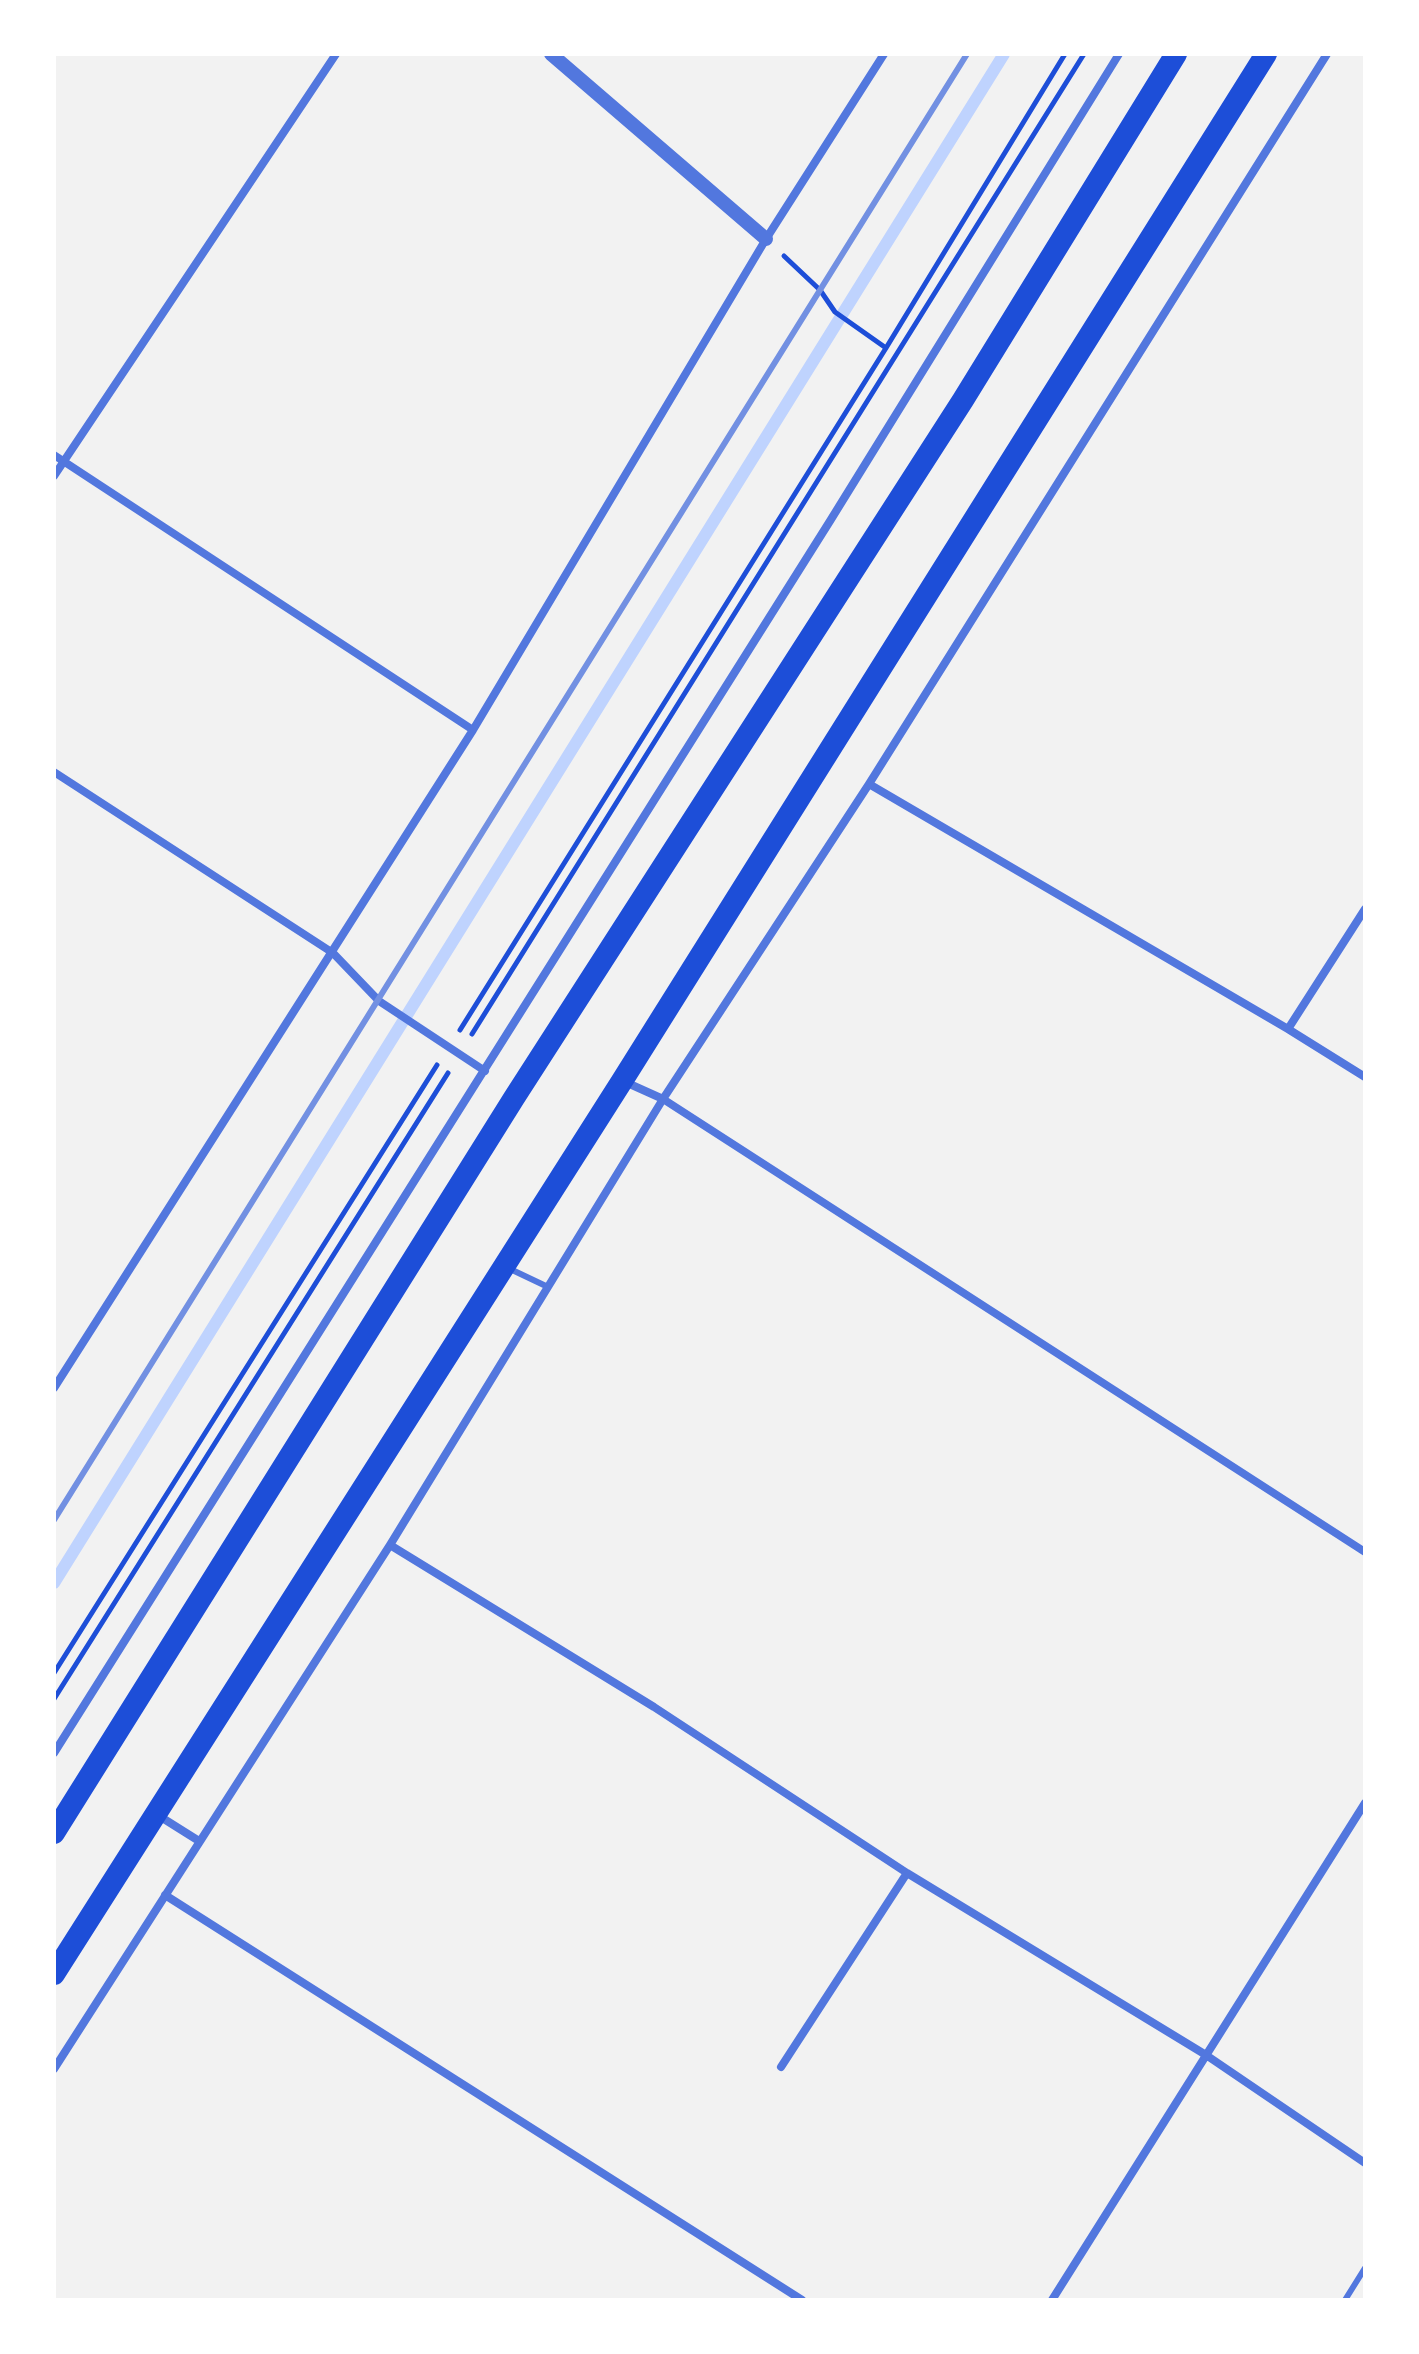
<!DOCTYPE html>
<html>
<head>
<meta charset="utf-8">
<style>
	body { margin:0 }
	#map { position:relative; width:1419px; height:2354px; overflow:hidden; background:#f2f2f2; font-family:Mulish,sans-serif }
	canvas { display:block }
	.frame { position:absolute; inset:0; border:56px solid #fff; pointer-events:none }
</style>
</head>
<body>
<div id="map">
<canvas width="1419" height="2354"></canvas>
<div class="frame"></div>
</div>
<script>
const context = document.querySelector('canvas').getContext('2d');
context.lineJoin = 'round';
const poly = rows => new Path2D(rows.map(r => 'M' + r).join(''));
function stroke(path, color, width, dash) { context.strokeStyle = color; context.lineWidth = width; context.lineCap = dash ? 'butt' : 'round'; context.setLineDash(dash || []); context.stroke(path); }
const stream = poly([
	[54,1583,1004,54]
]);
const path = poly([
	[784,256,820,290,835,312,886,348],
	[460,1030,886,348,1065,54],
	[472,1034,1084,54],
	[54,1673,437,1065],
	[54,1699,448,1073]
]);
const service = poly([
	[508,1268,548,1287],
	[1345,2300,1365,2268]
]);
const minor = poly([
	[54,455,473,730],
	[54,476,336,54],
	[54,772,333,953,379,1001,485,1071],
	[869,784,1288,1029,1365,1077],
	[1288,1029,1365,909],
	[623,1081,663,1099,1365,1552],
	[54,1388,473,730,766,239,884,54],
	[390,1545,654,1707,907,1873,1206,2055,1365,2163],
	[54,1753,830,521,1119,54],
	[156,1814,199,1841],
	[165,1895,802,2300],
	[781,2067,907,1873],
	[54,2069,390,1545,663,1099,869,784,1327,54],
	[1052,2300,1365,1803]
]);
const tertiary = poly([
	[551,54,766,239]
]);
const trunk = poly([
	[54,1833,514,1098,963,400,1176,54],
	[54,1974,622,1081,1266,54]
]);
const rail = poly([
	[54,1520,967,54]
]);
stroke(stream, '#bfd3fe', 12);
stroke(path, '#1d4ed8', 5);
stroke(service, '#5277de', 6);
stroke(minor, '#5277de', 8);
stroke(tertiary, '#5277de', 14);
stroke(trunk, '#1d4ed8', 22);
stroke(rail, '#7290e2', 6);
</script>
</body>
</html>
